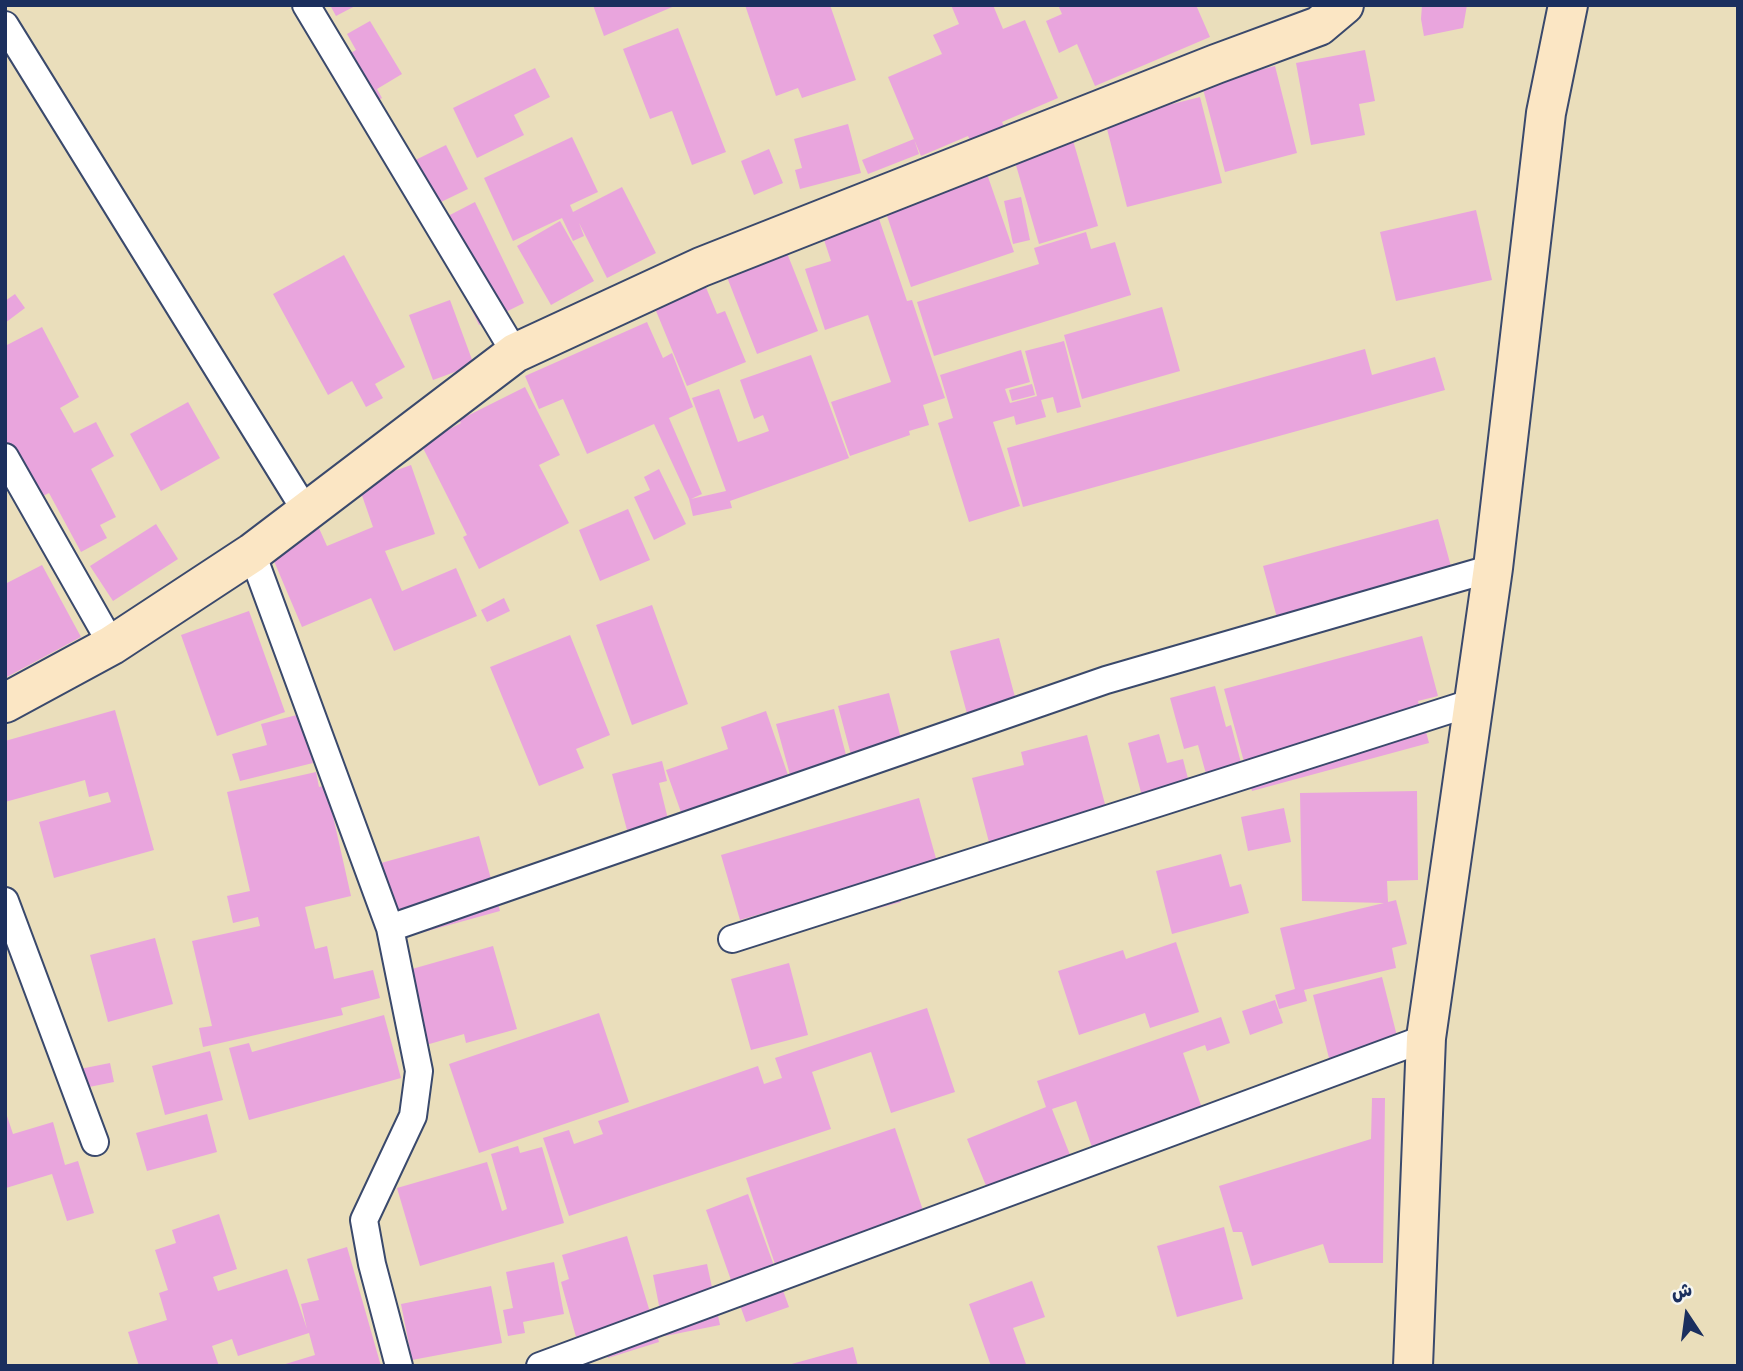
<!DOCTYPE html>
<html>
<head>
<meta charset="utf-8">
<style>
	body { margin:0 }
	#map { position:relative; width:1743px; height:1371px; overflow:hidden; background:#eadebb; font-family:"Gochi Hand","Playpen Sans Arabic",sans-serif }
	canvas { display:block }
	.frame { position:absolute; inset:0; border:7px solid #1b2f5e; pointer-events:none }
	.north { position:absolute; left:1652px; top:1280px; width:70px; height:70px; -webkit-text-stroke:5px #f6f6f2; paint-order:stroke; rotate:347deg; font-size:19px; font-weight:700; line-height:28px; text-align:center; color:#1b2f5e }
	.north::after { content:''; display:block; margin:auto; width:24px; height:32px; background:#1b2f5e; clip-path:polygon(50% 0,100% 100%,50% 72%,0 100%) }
</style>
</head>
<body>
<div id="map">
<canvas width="1743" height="1371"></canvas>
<div class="frame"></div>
<div class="north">ش</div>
</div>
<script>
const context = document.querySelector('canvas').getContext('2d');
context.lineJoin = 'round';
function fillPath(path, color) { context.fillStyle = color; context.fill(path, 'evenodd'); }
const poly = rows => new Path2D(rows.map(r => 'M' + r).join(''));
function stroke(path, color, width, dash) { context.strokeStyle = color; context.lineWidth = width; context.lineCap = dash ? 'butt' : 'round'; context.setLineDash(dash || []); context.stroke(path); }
const building = poly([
	[330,5,357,5,336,16],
	[593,5,677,5,604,36],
	[745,5,830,5,856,80,802,98,798,88,776,96],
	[951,5,993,5,1003,29,1025,20,1058,98,1002,122,1008,135,974,149,968,136,921,156,888,77,942,54,933,35,959,24],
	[1058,5,1196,5,1210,37,1095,86,1077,44,1059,53,1046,21,1062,14],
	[1422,5,1467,5,1463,28,1424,36,1421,19],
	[370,21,402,74,377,89,382,98,361,111,333,63,356,50,347,34],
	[678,28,726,152,692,165,672,111,650,119,623,49],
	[1365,50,1375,101,1359,104,1365,135,1311,145,1296,63],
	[1275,66,1297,153,1225,172,1202,85],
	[535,68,550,97,514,115,524,135,477,158,453,108],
	[1200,97,1222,183,1127,207,1105,121],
	[848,124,861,173,800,189,795,170,802,168,794,139],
	[572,137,598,192,570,205,573,212,622,187,656,253,607,278,579,223,584,236,573,241,562,218,513,241,484,178],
	[1072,137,1098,226,1039,244,1013,155],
	[914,139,919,154,868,174,862,160],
	[446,145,468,189,441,202,448,216,475,202,524,303,479,325,448,261,397,169],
	[769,149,783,183,754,195,741,161],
	[986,171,1014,252,911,287,884,207],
	[1021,197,1030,240,1013,244,1004,201],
	[876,210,907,301,912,300,945,398,923,405,929,425,909,431,910,435,850,456,831,402,891,382,868,315,825,330,805,269,831,261,820,228],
	[1476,210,1492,280,1396,301,1380,232],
	[560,221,594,281,551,305,517,246],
	[1086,232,1091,249,1115,242,1131,295,934,356,917,302,1039,264,1034,248],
	[785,248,818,331,757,354,725,272],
	[344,255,405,367,375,384,383,398,366,407,352,381,328,395,273,294],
	[705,285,717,314,725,311,746,362,687,386,654,306],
	[15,294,25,308,5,323,5,301],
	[450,300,474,365,433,380,409,315],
	[1162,307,1180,371,1082,399,1064,335],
	[647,322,663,358,672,353,693,407,669,418,702,494,691,499,726,491,692,398,719,389,738,442,769,431,763,415,754,419,740,380,811,355,849,458,730,501,732,508,693,516,689,499,654,424,587,454,563,399,539,409,525,376],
	[42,327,79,397,60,408,74,433,96,422,114,456,91,469,116,517,100,525,107,538,81,552,49,493,33,501,5,444,5,346],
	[1064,341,1081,407,1057,413,1053,397,1041,400,1046,417,1016,425,1014,416,993,422,1020,506,969,522,938,423,953,418,940,375,1021,350,1030,382,1005,389,1010,403,1037,396,1025,351],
	[1365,349,1372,375,1435,357,1445,390,1023,507,1007,448],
	[1032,384,1035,395,1012,401,1009,390],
	[525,387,560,455,539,465,569,523,479,569,463,537,467,535,421,444,461,423,459,420],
	[188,402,220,458,161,491,130,434],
	[411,465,435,534,385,551,402,591,456,568,477,616,394,651,371,598,302,627,268,547,318,526,327,546,373,527,358,484],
	[659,469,686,524,654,540,634,497,650,490,644,477],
	[628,509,650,560,600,581,579,530],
	[1438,519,1458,592,1283,640,1263,566],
	[156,524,178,559,113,601,90,566],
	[42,565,81,637,5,678,5,584],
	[504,598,510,611,487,622,481,610],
	[652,605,688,704,632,725,596,625],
	[249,611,285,712,217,736,181,635],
	[570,635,610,735,576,749,584,768,539,786,490,667],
	[1422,636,1438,696,1418,701,1429,743,1252,791,1224,689],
	[999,638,1018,708,969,721,950,651],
	[1215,686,1226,727,1231,725,1248,789,1213,799,1198,745,1184,749,1170,698],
	[889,693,908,765,857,777,838,706],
	[834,709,851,774,794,789,776,724],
	[115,710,154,850,54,878,39,822,111,802,108,792,89,797,85,780,5,802,5,741],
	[766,711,789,778,682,815,666,770,728,749,721,727],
	[301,714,313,763,240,781,232,754,267,745,261,724],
	[1159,734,1167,763,1183,759,1195,806,1148,819,1128,743],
	[1087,735,1112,831,994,861,972,778,1024,765,1021,752],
	[662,761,667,781,659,783,668,819,627,830,612,774],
	[316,772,319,787,326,785,351,896,305,907,315,949,327,946,334,979,373,970,380,998,341,1008,343,1015,203,1047,199,1028,212,1026,192,941,260,926,258,917,233,923,227,896,250,891,227,792],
	[1417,791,1418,880,1387,881,1388,902,1396,900,1407,944,1392,948,1396,968,1304,990,1307,1001,1279,1009,1275,995,1295,989,1280,928,1384,903,1302,901,1300,793],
	[919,798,937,862,897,887,901,902,860,913,854,893,803,908,802,902,740,920,721,855],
	[1284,808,1291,842,1248,851,1241,817],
	[479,836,500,911,402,938,381,863],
	[1221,854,1230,887,1241,884,1249,913,1172,934,1156,871],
	[155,938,173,1004,108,1022,90,955],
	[1176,942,1199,1012,1150,1028,1145,1013,1079,1035,1058,971,1123,950,1126,959],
	[493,946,517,1029,466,1043,464,1034,426,1045,405,971],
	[789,963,808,1035,751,1050,731,979],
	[1382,977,1400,1048,1331,1066,1313,995],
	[1275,1000,1283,1023,1250,1035,1242,1011],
	[927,1008,955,1092,891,1113,871,1052,812,1072,831,1129,569,1216,543,1138,569,1130,574,1144,603,1134,598,1121,758,1066,764,1084,782,1078,775,1058],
	[599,1013,629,1102,479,1153,449,1064],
	[384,1015,401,1078,249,1120,229,1048,249,1043,252,1052],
	[1221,1017,1230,1043,1207,1051,1205,1045,1183,1053,1206,1120,1096,1159,1076,1101,1052,1109,1074,1165,991,1198,967,1139,1046,1107,1037,1081],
	[210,1051,223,1100,165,1115,152,1066],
	[110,1063,114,1082,84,1088,80,1069],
	[1372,1098,1385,1098,1383,1263,1329,1263,1323,1244,1252,1266,1242,1232,1233,1232,1219,1186,1371,1139],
	[5,1110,13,1134,53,1122,65,1165,78,1161,94,1213,67,1221,52,1174,6,1188],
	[207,1114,217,1152,147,1171,136,1133],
	[895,1128,927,1222,778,1273,746,1178],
	[518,1146,520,1153,542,1147,564,1223,420,1266,397,1188,487,1162,502,1211,507,1209,491,1154],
	[748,1194,789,1307,746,1322,706,1210],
	[219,1214,237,1269,213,1277,218,1291,287,1269,307,1329,301,1304,319,1300,307,1259,347,1247,381,1366,279,1366,315,1355,309,1333,238,1356,232,1339,212,1346,219,1366,139,1366,128,1332,167,1320,159,1293,168,1290,155,1250,176,1243,172,1230],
	[1224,1227,1243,1299,1177,1317,1157,1246],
	[627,1236,659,1342,608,1358,600,1330,576,1337,561,1282,569,1279,562,1255],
	[554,1262,564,1314,523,1322,525,1333,508,1336,503,1310,513,1308,506,1272],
	[707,1264,720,1325,665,1336,653,1275],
	[1032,1281,1045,1317,1013,1328,1026,1364,991,1366,969,1304],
	[491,1286,502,1343,412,1360,401,1304],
	[853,1347,858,1366,788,1366,788,1365]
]);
const street = poly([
	[306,5,515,353],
	[5,25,307,513],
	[5,457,112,645],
	[252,553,390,928,419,1071,413,1116,364,1220,372,1264,399,1366],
	[5,901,95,1142],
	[390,928,1106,680,1493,568],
	[732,939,1474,702],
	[540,1366,1426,1038]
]);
const secondary = poly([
	[5,703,112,645,252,553,515,353,701,267,1216,64,1319,26,1344,5],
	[1413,1366,1426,1038,1493,568,1546,113,1568,5]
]);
fillPath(building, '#e9a5dd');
stroke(street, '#3a496c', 30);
stroke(secondary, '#3a496c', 42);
stroke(street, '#fff', 26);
stroke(secondary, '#fbe6c4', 38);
</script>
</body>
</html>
